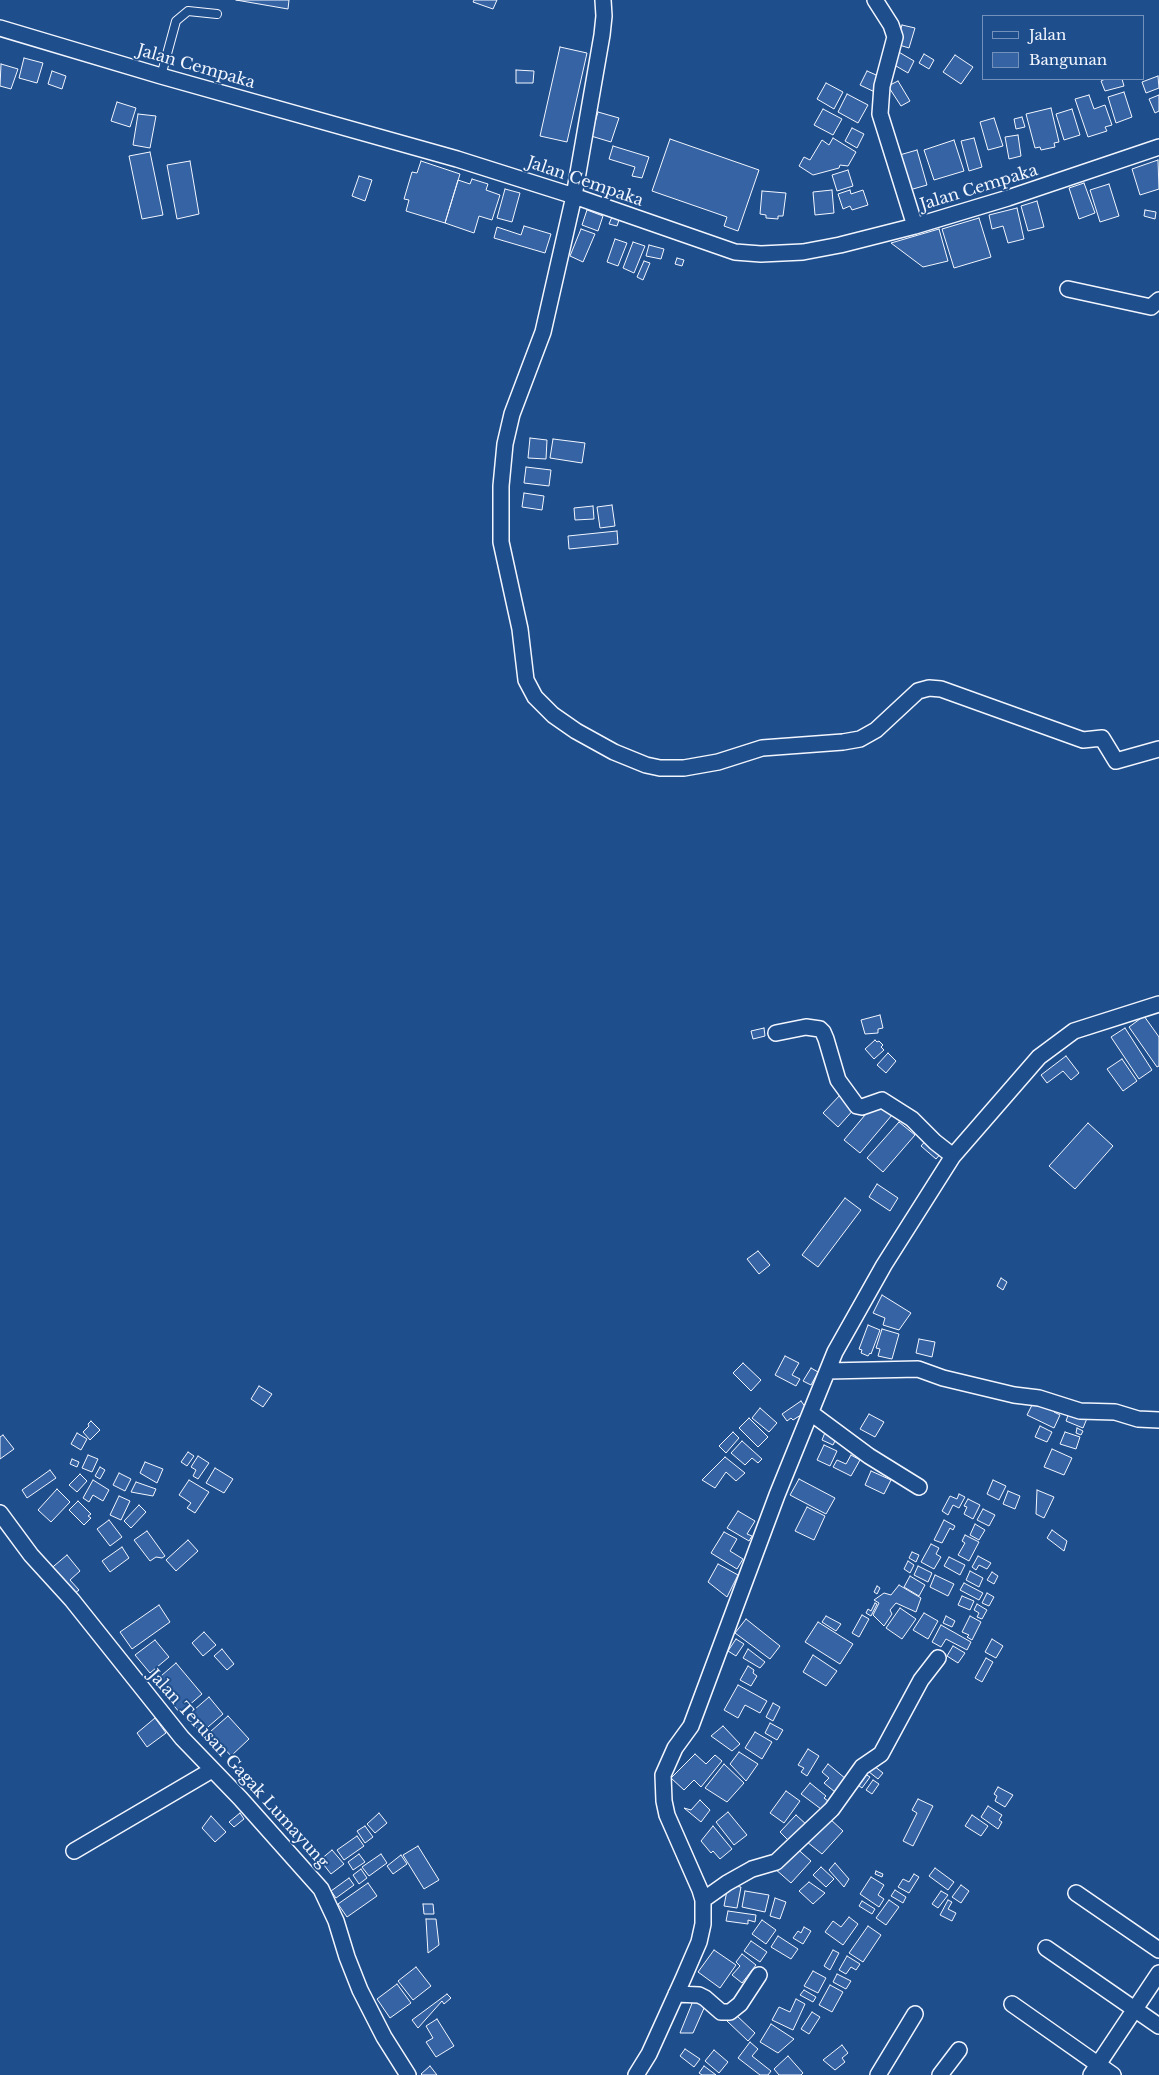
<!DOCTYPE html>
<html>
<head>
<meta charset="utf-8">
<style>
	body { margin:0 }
	#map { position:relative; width:1159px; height:2075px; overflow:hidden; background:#1f4e8c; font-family:"Libre Baskerville",serif }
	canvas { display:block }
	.legend { position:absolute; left:982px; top:15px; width:162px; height:65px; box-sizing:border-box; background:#1f4e8c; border:1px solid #7391ba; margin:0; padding:6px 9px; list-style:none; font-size:15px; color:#f2f6ff }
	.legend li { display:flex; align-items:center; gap:10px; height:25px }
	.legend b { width:25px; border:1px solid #7391ba }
</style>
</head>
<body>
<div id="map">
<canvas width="1159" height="2075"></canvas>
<ul class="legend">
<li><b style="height:6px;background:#1f4e8c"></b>Jalan</li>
<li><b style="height:14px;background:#3563a3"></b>Bangunan</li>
</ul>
</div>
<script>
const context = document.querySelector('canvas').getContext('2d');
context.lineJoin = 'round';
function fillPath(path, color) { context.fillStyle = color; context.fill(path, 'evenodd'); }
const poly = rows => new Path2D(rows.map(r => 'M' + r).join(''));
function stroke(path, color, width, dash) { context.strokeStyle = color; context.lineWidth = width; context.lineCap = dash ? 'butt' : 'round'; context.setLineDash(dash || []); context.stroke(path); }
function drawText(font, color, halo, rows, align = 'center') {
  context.font = font + ' "Libre Baskerville",serif'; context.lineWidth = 4; context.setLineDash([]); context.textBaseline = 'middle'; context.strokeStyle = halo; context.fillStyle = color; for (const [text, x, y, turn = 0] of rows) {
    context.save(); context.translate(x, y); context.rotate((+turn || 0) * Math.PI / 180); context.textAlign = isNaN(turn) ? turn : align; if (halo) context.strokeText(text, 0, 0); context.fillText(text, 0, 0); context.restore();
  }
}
const building = poly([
	[236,0,289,0,288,9,236,0],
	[474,0,497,0,493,9,473,2,474,0],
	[902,25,915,28,909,48,896,44,902,25],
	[560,47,587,53,567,142,540,136,560,47],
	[897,51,914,61,908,73,891,63,897,51],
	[924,54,934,60,929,69,919,63,924,54],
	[955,55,973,67,961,84,943,72,955,55],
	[24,58,43,63,37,83,19,78,24,58],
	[1,64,18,69,11,89,0,86,1,64],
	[516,70,534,71,533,83,516,83,516,70],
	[52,71,66,76,62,89,48,84,52,71],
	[867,71,883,78,879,94,860,85,867,71],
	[1158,76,1159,88,1146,93,1142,82,1158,76],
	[1105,79,1122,79,1124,86,1105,91,1101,81,1105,79],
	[898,81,910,101,901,106,888,86,898,81],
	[826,83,843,92,834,109,817,99,826,83],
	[1124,92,1132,117,1116,123,1108,97,1124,92],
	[847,94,868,105,858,123,838,112,847,94],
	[1089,95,1094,109,1105,105,1112,125,1105,127,1107,131,1088,137,1075,99,1089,95],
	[1159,95,1159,111,1155,113,1149,99,1159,95],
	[117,102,136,108,130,127,111,121,117,102],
	[1051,108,1059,142,1054,143,1055,147,1041,150,1040,147,1035,148,1026,114,1051,108],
	[823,109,842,119,833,135,814,125,823,109],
	[1072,109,1080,135,1064,140,1056,114,1072,109],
	[598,112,619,118,611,142,591,136,598,112],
	[138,114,156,116,150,148,133,145,138,114],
	[1022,117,1025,127,1016,129,1014,119,1022,117],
	[994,118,1003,146,988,150,980,122,994,118],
	[852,128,864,134,857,148,845,141,852,128],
	[1018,135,1021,156,1009,159,1005,137,1018,135],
	[833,138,856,152,848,166,840,165,839,168,813,175,799,166,804,157,810,160,822,140,829,145,833,138],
	[974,138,982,167,969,171,961,141,974,138],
	[670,139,759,170,738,231,724,226,727,217,652,191,670,139],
	[954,140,964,171,934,180,924,150,954,140],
	[613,146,649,157,642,178,632,176,635,167,609,159,613,146],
	[917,150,927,185,906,191,896,156,917,150],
	[150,152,163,215,142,219,129,156,150,152],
	[1158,160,1159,189,1140,195,1132,169,1158,160],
	[190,161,199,214,177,219,167,165,190,161],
	[421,161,460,174,445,223,406,211,409,200,404,199,412,172,417,173,421,161],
	[848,170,853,186,837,191,832,175,848,170],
	[359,176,372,180,365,201,352,196,359,176],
	[472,179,488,184,486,190,500,195,492,220,479,216,474,233,445,223,458,180,470,184,472,179],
	[1084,183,1095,213,1079,219,1069,188,1084,183],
	[1109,184,1119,216,1100,222,1090,190,1109,184],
	[505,189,520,193,512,222,497,218,505,189],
	[832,190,834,213,815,215,813,192,832,190],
	[850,190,851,194,863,190,868,205,852,210,850,206,843,209,838,194,850,190],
	[762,191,786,193,783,216,778,216,778,219,766,218,766,215,760,214,762,191],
	[1037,201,1044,227,1028,231,1021,206,1037,201],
	[1017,208,1024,239,1008,243,1003,226,992,229,989,215,1017,208],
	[587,210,603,216,598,231,582,225,587,210],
	[1145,210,1156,212,1155,219,1144,216,1145,210],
	[612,217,619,220,617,226,609,224,612,217],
	[979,218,991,257,954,268,942,229,979,218],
	[524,226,551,234,545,253,494,238,497,227,521,235,524,226],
	[581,229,595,234,583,262,570,256,581,229],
	[939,229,948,261,923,267,891,243,939,229],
	[615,239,627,243,618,266,607,262,615,239],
	[633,242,645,246,634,273,623,268,633,242],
	[649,245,664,249,661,259,646,256,649,245],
	[677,258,684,260,682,266,675,264,677,258],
	[644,261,650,263,643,280,637,277,644,261],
	[530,438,547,440,546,459,528,458,530,438],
	[553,439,585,443,582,463,550,458,553,439],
	[526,467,551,470,549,486,524,483,526,467],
	[524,493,544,496,542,510,522,507,524,493],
	[612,505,615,526,600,528,597,507,612,505],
	[593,506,594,519,575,520,574,508,593,506],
	[617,531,618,544,569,549,568,536,617,531],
	[880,1015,883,1028,878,1029,878,1033,865,1034,861,1020,880,1015],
	[1144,1016,1159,1037,1159,1066,1157,1067,1129,1027,1144,1016],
	[764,1028,765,1036,753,1039,751,1031,764,1028],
	[1125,1028,1152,1070,1139,1079,1111,1037,1125,1028],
	[875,1040,877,1042,879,1041,883,1045,881,1047,884,1050,874,1059,865,1049,875,1040],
	[888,1053,896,1061,886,1073,877,1065,888,1053],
	[1066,1056,1079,1073,1071,1080,1063,1071,1047,1083,1041,1075,1066,1056],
	[1122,1059,1137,1081,1123,1091,1107,1069,1122,1059],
	[842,1093,856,1107,838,1127,823,1113,842,1093],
	[876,1102,892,1115,860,1153,844,1140,876,1102],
	[899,1122,915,1135,883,1172,867,1158,899,1122],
	[1088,1123,1113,1146,1075,1189,1049,1166,1088,1123],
	[928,1138,943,1151,936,1159,921,1146,928,1138],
	[877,1184,898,1198,890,1211,869,1197,877,1184],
	[845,1198,861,1210,818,1267,802,1255,845,1198],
	[758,1251,770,1265,759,1274,747,1259,758,1251],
	[1001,1278,1007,1282,1003,1290,997,1286,1001,1278],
	[882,1295,911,1313,899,1330,883,1325,885,1318,873,1313,882,1295],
	[868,1325,880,1330,871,1354,870,1353,868,1356,861,1353,862,1350,859,1349,868,1325],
	[882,1329,899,1334,892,1359,878,1356,880,1349,876,1348,882,1329],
	[919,1339,935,1342,932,1357,916,1353,919,1339],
	[785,1356,799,1363,792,1375,800,1379,796,1386,775,1375,785,1356],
	[743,1363,761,1380,751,1391,733,1373,743,1363],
	[811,1368,818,1372,811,1385,803,1381,811,1368],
	[259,1386,272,1394,263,1407,251,1399,259,1386],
	[801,1401,806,1408,802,1411,804,1413,793,1420,791,1418,787,1421,782,1414,801,1401],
	[1033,1403,1056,1406,1054,1412,1060,1415,1054,1428,1027,1415,1033,1403],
	[760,1408,777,1423,769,1432,752,1418,760,1408],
	[1070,1410,1088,1416,1083,1428,1066,1421,1070,1410],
	[869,1414,884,1422,875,1437,860,1429,869,1414],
	[749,1418,768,1437,758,1447,739,1428,749,1418],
	[91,1421,100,1430,90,1440,83,1432,89,1426,88,1424,91,1421],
	[1040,1426,1052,1432,1047,1442,1035,1437,1040,1426],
	[1077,1428,1083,1431,1081,1435,1076,1433,1077,1428],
	[826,1430,838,1435,833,1445,822,1440,826,1430],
	[733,1432,739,1438,726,1453,719,1446,733,1432],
	[1065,1432,1080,1437,1076,1449,1060,1444,1065,1432],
	[77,1433,87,1439,81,1450,71,1444,77,1433],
	[3,1435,14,1449,0,1459,0,1437,3,1435],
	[742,1441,762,1459,758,1463,752,1458,745,1465,731,1453,742,1441],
	[824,1445,837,1451,830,1466,817,1460,824,1445],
	[1052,1449,1072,1458,1064,1475,1044,1467,1052,1449],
	[188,1452,194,1456,187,1466,181,1462,188,1452],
	[88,1455,98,1459,92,1472,82,1468,88,1455],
	[851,1455,860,1460,851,1476,833,1467,837,1460,846,1464,851,1455],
	[198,1456,209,1463,198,1479,193,1476,196,1470,191,1467,198,1456],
	[725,1457,745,1473,736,1481,726,1472,715,1488,702,1480,725,1457],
	[72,1459,79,1462,77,1467,70,1464,72,1459],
	[145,1462,163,1469,157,1483,140,1473,145,1462],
	[100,1467,105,1470,100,1479,95,1476,100,1467],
	[215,1468,233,1479,224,1493,206,1483,215,1468],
	[50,1470,56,1478,27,1498,22,1490,50,1470],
	[871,1471,891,1480,884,1494,865,1485,871,1471],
	[119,1473,131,1479,125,1491,113,1485,119,1473],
	[80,1474,87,1481,77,1492,69,1485,80,1474],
	[799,1479,835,1498,826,1514,790,1495,799,1479],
	[93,1480,109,1490,103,1501,93,1495,89,1502,83,1498,93,1480],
	[189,1480,209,1492,195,1513,187,1508,191,1503,179,1495,189,1480],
	[993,1480,1006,1486,999,1500,987,1494,993,1480],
	[136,1482,156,1489,153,1496,131,1492,136,1482],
	[57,1489,70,1502,51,1522,38,1510,57,1489],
	[1037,1490,1054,1497,1044,1518,1036,1514,1037,1490],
	[1008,1491,1020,1496,1015,1509,1003,1504,1008,1491],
	[959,1494,965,1497,959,1508,953,1505,948,1515,942,1511,950,1496,957,1499,959,1494],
	[119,1496,130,1501,121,1520,110,1515,119,1496],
	[968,1499,980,1505,973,1519,964,1514,967,1507,964,1506,968,1499],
	[78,1501,91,1514,88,1516,91,1518,84,1525,69,1510,78,1501],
	[139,1505,146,1512,131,1528,124,1521,139,1505],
	[807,1507,825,1516,814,1540,795,1531,807,1507],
	[983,1509,995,1515,989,1526,977,1520,983,1509],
	[738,1511,755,1521,747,1534,752,1536,749,1541,727,1528,738,1511],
	[109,1520,122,1537,110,1546,97,1529,109,1520],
	[944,1520,955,1526,953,1530,950,1528,942,1543,934,1540,944,1520],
	[975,1524,985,1530,979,1540,970,1535,975,1524],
	[1052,1530,1067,1541,1064,1551,1047,1538,1052,1530],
	[147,1531,165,1556,162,1558,156,1557,150,1561,134,1540,147,1531],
	[724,1532,737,1539,730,1551,743,1559,737,1569,711,1553,724,1532],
	[965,1535,979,1542,969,1561,958,1555,965,1543,962,1541,965,1535],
	[188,1540,198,1551,176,1571,166,1560,188,1540],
	[931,1544,939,1548,936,1554,941,1557,934,1569,921,1562,931,1544],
	[122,1547,129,1558,110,1572,102,1561,122,1547],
	[912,1552,919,1555,916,1562,909,1558,912,1552],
	[67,1555,80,1571,70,1580,79,1590,70,1597,48,1571,67,1555],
	[978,1556,991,1563,987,1569,979,1565,976,1570,972,1567,978,1556],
	[949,1557,965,1565,960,1575,944,1566,949,1557],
	[908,1561,914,1565,910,1573,904,1569,908,1561],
	[718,1564,738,1575,727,1597,708,1582,718,1564],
	[918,1566,932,1573,928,1582,914,1575,918,1566],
	[970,1571,983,1578,979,1587,966,1580,970,1571],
	[992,1572,998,1576,994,1584,987,1580,992,1572],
	[935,1575,954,1584,948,1596,930,1587,935,1575],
	[910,1576,925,1585,919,1596,904,1587,910,1576],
	[964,1583,983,1593,979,1600,960,1590,964,1583],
	[899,1585,921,1598,916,1612,896,1603,890,1610,892,1614,884,1626,873,1615,879,1603,874,1600,884,1593,891,1595,899,1585],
	[877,1586,880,1588,877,1594,874,1592,877,1586],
	[987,1593,994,1597,989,1606,982,1603,987,1593],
	[962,1596,974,1601,970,1610,958,1605,962,1596],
	[875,1603,877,1604,871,1616,866,1613,868,1609,871,1611,875,1603],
	[977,1604,987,1610,982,1619,977,1617,979,1613,974,1610,977,1604],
	[159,1605,170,1622,132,1649,120,1632,159,1605],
	[900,1608,916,1619,902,1639,886,1628,900,1608],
	[924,1613,938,1621,928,1639,913,1630,924,1613],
	[862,1615,869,1619,859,1637,852,1633,862,1615],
	[826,1616,841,1624,836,1631,822,1622,826,1616],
	[946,1616,955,1621,952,1627,943,1623,946,1616],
	[970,1616,981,1622,972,1640,967,1637,969,1635,962,1632,970,1616],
	[746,1619,780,1646,770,1659,735,1633,746,1619],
	[818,1622,853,1644,840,1664,805,1642,818,1622],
	[941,1625,971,1642,967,1650,946,1639,941,1647,932,1642,941,1625],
	[204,1632,216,1645,203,1656,192,1643,204,1632],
	[736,1639,744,1644,736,1656,728,1651,736,1639],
	[992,1639,1003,1646,996,1658,985,1652,992,1639],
	[155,1640,169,1657,150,1673,135,1655,155,1640],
	[953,1646,965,1653,958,1663,947,1656,953,1646],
	[222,1649,234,1664,227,1670,214,1656,222,1649],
	[748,1649,765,1662,760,1668,743,1658,748,1649],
	[813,1655,837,1671,826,1686,803,1672,813,1655],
	[986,1658,993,1662,982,1682,975,1678,986,1658],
	[176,1663,202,1694,180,1713,154,1682,176,1663],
	[748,1666,754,1670,753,1673,757,1676,751,1686,740,1680,748,1666],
	[738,1685,767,1701,760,1713,745,1705,738,1718,724,1710,738,1685],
	[209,1697,223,1714,201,1733,187,1716,209,1697],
	[773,1703,780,1707,773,1721,766,1717,773,1703],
	[228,1716,249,1739,231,1756,210,1732,228,1716],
	[155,1718,166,1733,147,1747,137,1733,155,1718],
	[770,1723,783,1730,777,1740,765,1733,770,1723],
	[723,1726,740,1744,732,1751,711,1736,723,1726],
	[755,1732,772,1742,762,1759,745,1748,755,1732],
	[808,1749,819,1756,807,1776,801,1772,804,1768,798,1765,808,1749],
	[739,1752,758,1764,746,1781,730,1764,739,1752],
	[695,1754,706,1764,715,1755,722,1761,701,1787,694,1780,684,1790,671,1778,695,1754],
	[869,1762,883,1773,878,1779,864,1768,869,1762],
	[724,1764,744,1783,727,1802,705,1788,724,1764],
	[828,1764,846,1779,835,1792,824,1783,829,1778,822,1772,828,1764],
	[862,1772,870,1777,862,1788,855,1783,862,1772],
	[873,1780,879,1784,872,1794,866,1790,873,1780],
	[810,1783,826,1796,824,1798,828,1801,821,1809,801,1794,810,1783],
	[998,1787,1013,1795,1005,1807,995,1801,997,1796,994,1794,998,1787],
	[786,1791,800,1801,784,1823,770,1813,786,1791],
	[918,1799,933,1806,913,1846,903,1841,917,1813,912,1810,918,1799],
	[700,1800,710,1810,701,1822,684,1808,691,1810,700,1800],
	[988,1806,1002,1815,999,1820,1002,1822,998,1829,981,1817,988,1806],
	[728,1812,747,1835,734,1845,716,1822,728,1812],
	[240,1813,244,1819,234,1827,229,1822,240,1813],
	[379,1813,387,1823,375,1833,367,1824,379,1813],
	[796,1815,808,1826,792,1844,780,1832,796,1815],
	[972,1815,988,1826,981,1836,965,1826,972,1815],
	[211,1816,226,1832,215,1842,202,1828,211,1816],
	[829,1818,843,1831,822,1854,807,1842,829,1818],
	[365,1826,373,1837,365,1843,357,1831,365,1826],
	[713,1826,732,1849,720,1859,713,1851,711,1853,701,1841,713,1826],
	[357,1836,364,1846,344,1860,337,1850,357,1836],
	[418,1846,439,1880,424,1889,403,1855,418,1846],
	[794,1846,811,1861,791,1883,774,1868,794,1846],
	[332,1850,344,1864,331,1874,320,1860,332,1850],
	[359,1854,365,1862,353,1870,348,1862,359,1854],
	[381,1854,387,1863,369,1876,362,1867,381,1854],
	[401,1855,407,1864,393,1874,387,1866,401,1855],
	[835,1863,849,1879,844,1887,829,1870,835,1863],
	[821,1867,834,1879,826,1887,813,1875,821,1867],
	[935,1868,954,1882,948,1890,929,1876,935,1868],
	[361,1869,367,1878,359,1884,353,1875,361,1869],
	[876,1871,883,1874,882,1877,875,1874,876,1871],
	[914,1874,919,1877,909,1893,898,1887,903,1879,909,1882,914,1874],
	[871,1877,884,1885,878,1895,884,1899,879,1907,860,1894,871,1877],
	[349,1878,354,1885,336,1898,331,1891,349,1878],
	[809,1882,825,1893,813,1904,799,1891,809,1882],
	[368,1883,377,1896,347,1917,338,1904,368,1883],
	[728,1885,741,1887,737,1908,724,1906,728,1885],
	[961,1885,969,1891,961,1903,952,1897,961,1885],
	[895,1890,906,1897,903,1903,891,1896,895,1890],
	[745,1891,769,1895,765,1912,742,1907,745,1891],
	[941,1891,948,1895,938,1908,932,1904,941,1891],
	[775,1898,786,1902,780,1919,770,1916,775,1898],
	[889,1900,899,1907,886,1925,876,1918,889,1900],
	[948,1900,952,1902,948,1909,956,1913,952,1921,940,1915,948,1900],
	[862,1901,875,1909,872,1914,859,1906,862,1901],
	[423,1904,433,1904,434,1914,424,1914,423,1904],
	[728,1911,756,1915,755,1922,748,1920,748,1924,726,1921,728,1911],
	[849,1917,858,1924,843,1945,825,1932,833,1921,841,1927,849,1917],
	[426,1919,436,1919,439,1945,428,1953,426,1919],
	[762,1920,776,1930,766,1944,752,1934,762,1920],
	[868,1926,881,1935,863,1962,849,1953,868,1926],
	[804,1927,811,1931,803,1944,793,1938,798,1931,801,1933,804,1927],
	[778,1936,798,1949,791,1959,771,1947,778,1936],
	[751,1941,767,1952,760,1962,744,1951,751,1941],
	[714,1950,736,1965,720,1988,698,1972,714,1950],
	[833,1950,839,1953,830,1970,824,1966,833,1950],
	[742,1954,756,1965,742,1983,732,1975,740,1966,736,1962,742,1954],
	[847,1956,860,1964,856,1970,851,1967,846,1974,839,1970,847,1956],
	[416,1967,431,1986,413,2000,398,1981,416,1967],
	[813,1971,826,1978,818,1993,804,1986,813,1971],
	[837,1974,851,1981,846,1989,833,1982,837,1974],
	[397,1984,411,2003,390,2018,377,1999,397,1984],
	[830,1985,843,1992,832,2012,819,2005,830,1985],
	[804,1990,816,1997,813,2002,800,1995,804,1990],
	[447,1994,451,1998,444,2004,442,2001,418,2028,412,2020,447,1994],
	[796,1999,805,2004,793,2030,772,2020,779,2007,790,2012,796,1999],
	[693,2001,705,2006,693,2033,680,2033,693,2001],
	[812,2012,820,2017,809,2034,801,2029,812,2012],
	[735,2014,755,2033,748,2041,727,2021,735,2014],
	[437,2019,454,2046,436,2057,426,2042,433,2038,426,2026,437,2019],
	[771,2024,794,2039,778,2053,760,2042,771,2024],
	[750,2042,758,2049,752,2056,771,2071,768,2075,760,2075,738,2058,750,2042],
	[842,2045,848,2053,842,2058,845,2062,835,2070,823,2060,842,2045],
	[685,2049,700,2059,694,2067,680,2056,685,2049],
	[714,2050,728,2062,719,2073,705,2061,714,2050],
	[788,2056,803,2073,801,2075,779,2075,774,2069,788,2056],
	[430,2066,437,2075,422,2075,421,2074,430,2066],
	[704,2066,716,2075,702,2075,699,2073,704,2066]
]);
const service = poly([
	[161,76,176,21,188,11,217,14]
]);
const minor = poly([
	[603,0,604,16,602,35,574,196,543,332,512,414,505,444,501,486,501,542,520,629,526,680,535,697,553,715,576,731,614,752,646,765,660,768,684,768,718,762,762,748,843,742,860,739,876,730,918,691,929,688,941,689,1083,740,1102,738,1116,761,1159,749],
	[875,0,891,25,895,37,882,86,880,114,915,226],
	[0,28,161,76,457,159,574,196,735,252,761,254,803,252,840,245,915,226,1008,198,1159,147],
	[1068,289,1151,307,1159,300],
	[776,1033,806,1027,820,1029,823,1032,826,1039,838,1080,857,1106,862,1107,882,1100,912,1119,935,1142,953,1156],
	[828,1371,918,1369,943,1378,1014,1395,1039,1398,1080,1411,1115,1412,1138,1419,1159,1420],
	[811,1413,869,1456,919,1487],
	[0,1513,31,1555,72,1600,182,1738,240,1798,321,1889,336,1921,347,1957,360,1990,384,2037,408,2075],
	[74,1851,212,1770],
	[1076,1893,1159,1950],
	[703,1900,727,1883,752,1869,776,1862,832,1809,862,1767,881,1754,921,1680,938,1658],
	[1046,1948,1159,2026],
	[676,1994,699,1995,705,1998,721,2012,730,2012,740,2004,759,1975],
	[1012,2004,1113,2075],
	[636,2075,649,2054,683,1979,699,1942,703,1924,703,1900,700,1890,667,1815,664,1801,663,1775,675,1748,691,1726,777,1495,835,1352,884,1265,953,1156,1039,1057,1074,1031,1159,1004],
	[878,2075,915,2014],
	[940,2075,959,2050],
	[1091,2075,1159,1973]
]);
const streetNames = [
	["Jalan Cempaka",196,67,16],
	["Jalan Cempaka",585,182,19],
	["Jalan Cempaka",979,188,-17],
	["Jalan Terusan Gagak Lumayung",238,1769,48]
];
fillPath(building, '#3563a3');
stroke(building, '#f2f6ff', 1);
stroke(service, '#f2f6ff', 10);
stroke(minor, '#f2f6ff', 18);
stroke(service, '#1f4e8c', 8);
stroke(minor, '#1f4e8c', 15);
drawText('16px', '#f2f6ff', '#1f4e8c', streetNames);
</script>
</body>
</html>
